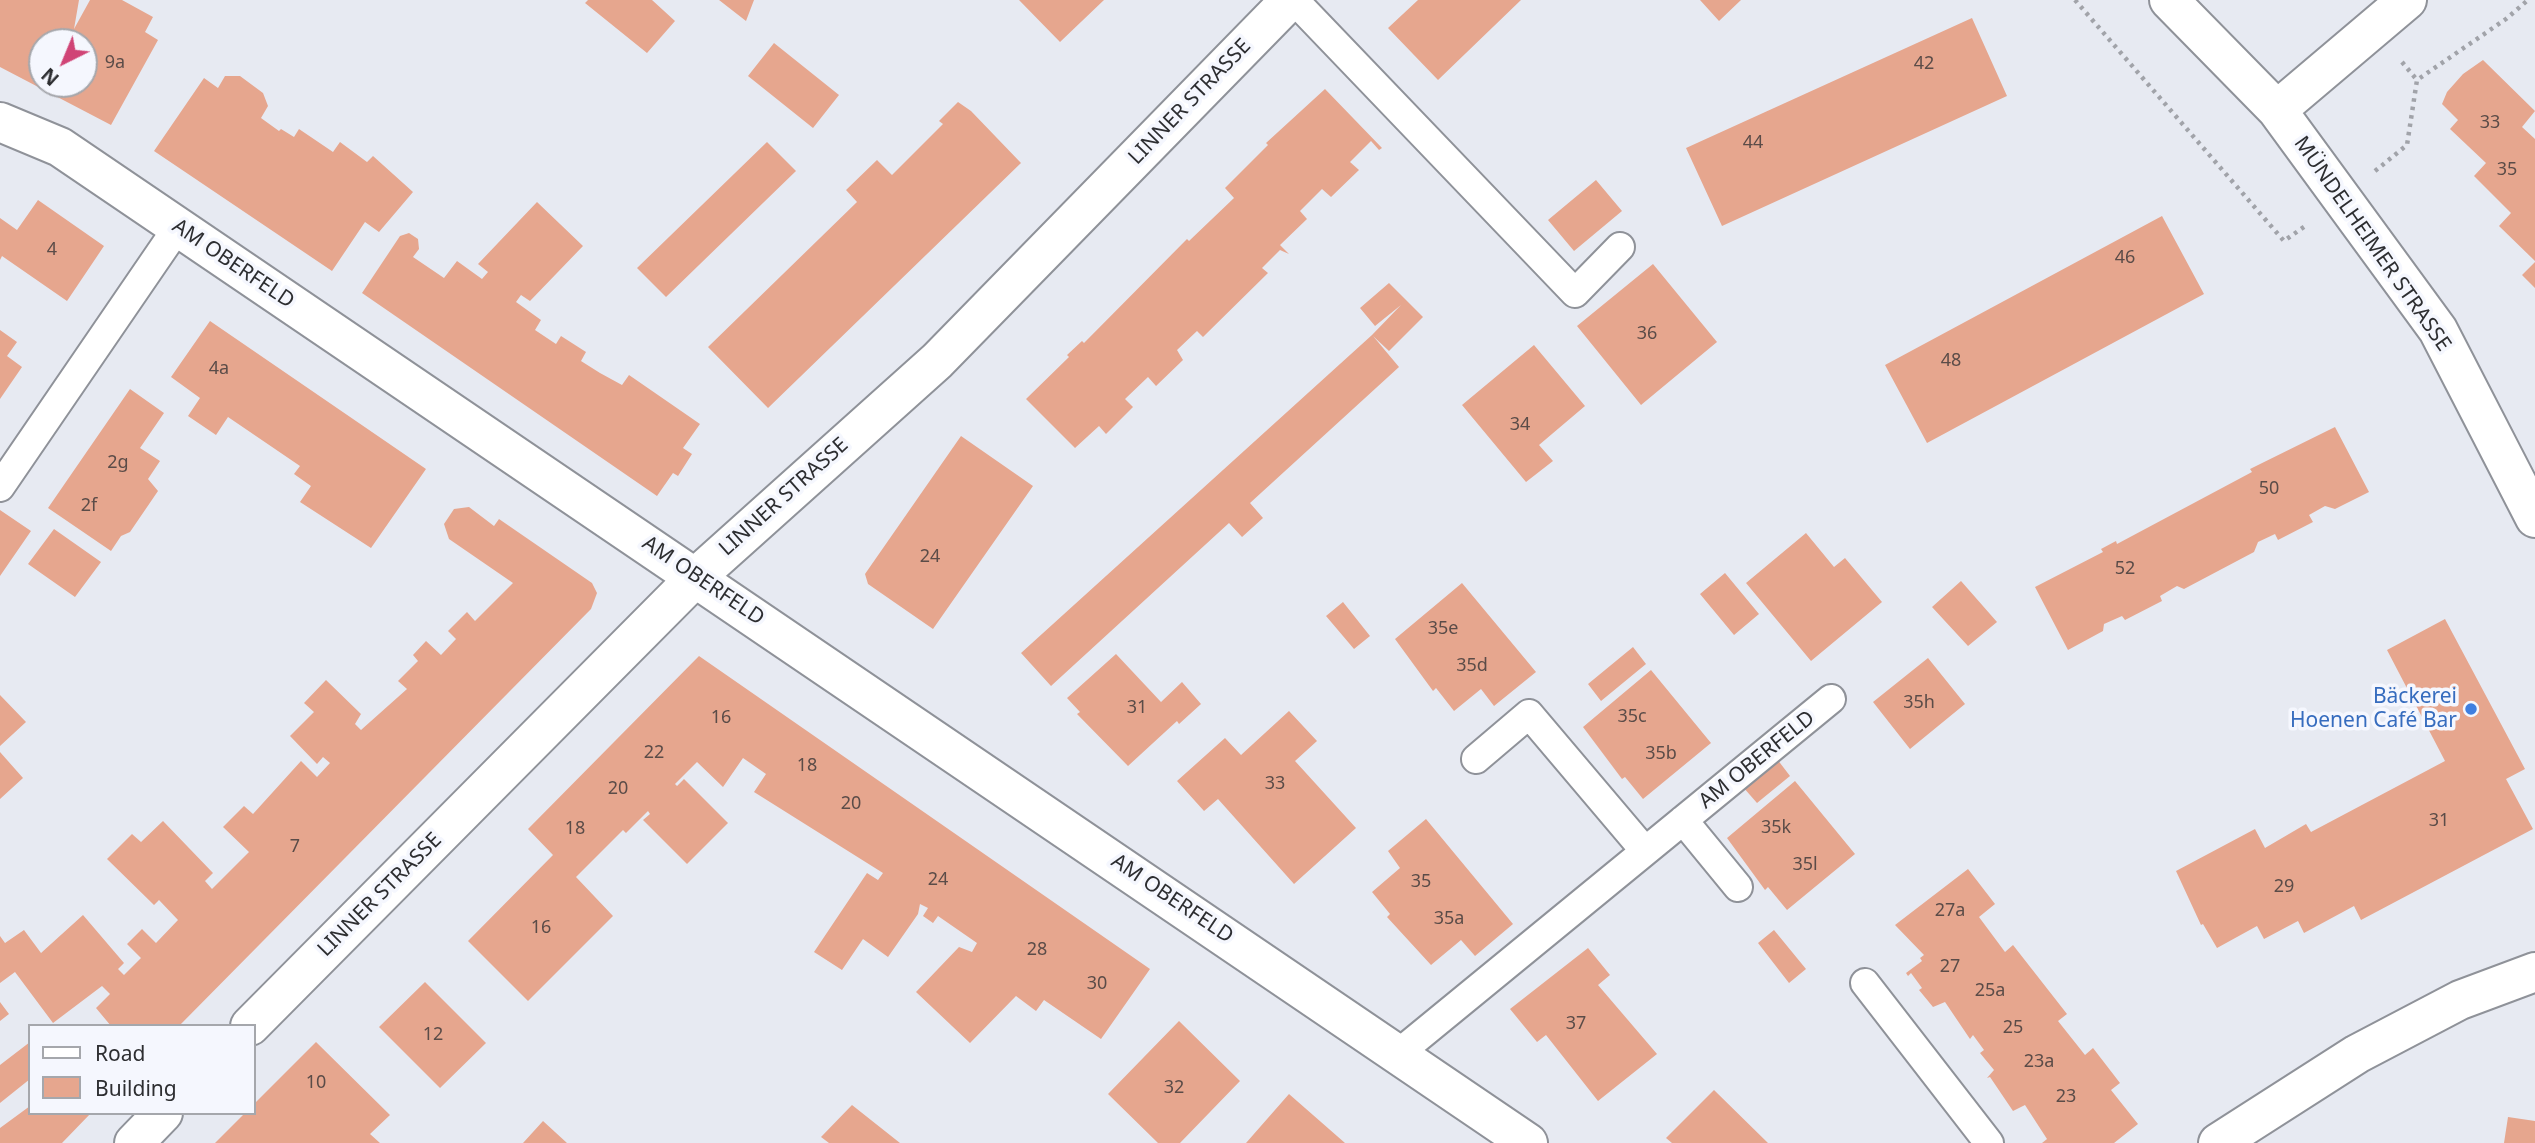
<!DOCTYPE html>
<html>
<head>
<meta charset="utf-8">
<style>
	body { margin:0 }
	#map { position:relative; width:2535px; height:1143px; overflow:hidden; background:#e7eaf2; font-family:"Noto Sans",sans-serif }
	canvas { display:block }
	.legend { position:absolute; left:28px; top:1024px; width:228px; height:91px; box-sizing:border-box; background:#f5f7fe; border:2px solid #a5a7ac; margin:0; padding:9px 12px; list-style:none; font-size:21px; color:#2d2e31 }
	.legend li { display:flex; align-items:center; gap:14px; height:35px }
	.legend b { width:35px; border:2px solid #a5a7ac }
	.north { position:absolute; left:28px; top:28px; width:70px; height:70px; box-sizing:border-box; background:#f5f7fe; border:2px solid #a5a7ac; border-radius:50%; rotate:223deg; font-size:19px; font-weight:700; line-height:28px; text-align:center; color:#2d2e31 }
	.north::after { content:''; display:block; margin:auto; width:24px; height:32px; background:#d04476; clip-path:polygon(50% 0,100% 100%,50% 72%,0 100%) }
</style>
</head>
<body>
<div id="map">
<canvas width="2535" height="1143"></canvas>
<ul class="legend">
<li><b style="height:9px;background:#fff"></b>Road</li>
<li><b style="height:19px;background:#e6a68e"></b>Building</li>
</ul>
<div class="north">N</div>
</div>
<script>
const context = document.querySelector('canvas').getContext('2d');
context.lineJoin = 'round';
function fillPath(path, color) { context.fillStyle = color; context.fill(path, 'evenodd'); }
const poly = rows => new Path2D(rows.map(r => 'M' + r).join(''));
function stroke(path, color, width, dash) { context.strokeStyle = color; context.lineWidth = width; context.lineCap = dash ? 'butt' : 'round'; context.setLineDash(dash || []); context.stroke(path); }
function drawText(font, color, halo, rows, align = 'center') {
  context.font = font + ' "Noto Sans",sans-serif'; context.lineWidth = 7; context.setLineDash([]); context.textBaseline = 'middle'; context.strokeStyle = halo; context.fillStyle = color; for (const [text, x, y, turn = 0] of rows) {
    context.save(); context.translate(x, y); context.rotate((+turn || 0) * Math.PI / 180); context.textAlign = isNaN(turn) ? turn : align; if (halo) context.strokeText(text, 0, 0); context.fillText(text, 0, 0); context.restore();
  }
}
const building = poly([
	[0,0,79,0,74,29,90,0,122,0,153,17,145,32,158,40,111,125,0,67],
	[42,42,84,42,84,84,42,84],
	[588,0,652,0,675,21,647,53,585,3],
	[719,0,754,0,746,21],
	[1019,0,1104,0,1060,42],
	[1418,0,1521,0,1438,80,1388,28],
	[1700,0,1741,0,1719,21],
	[1972,18,2007,96,1722,226,1686,148],
	[774,43,839,95,813,128,748,76],
	[2483,60,2535,111,2522,127,2535,139,2535,261,2499,226,2511,213,2474,176,2486,163,2450,129,2458,120,2442,104,2447,92,2463,74],
	[225,76,240,76,263,93,268,106,261,118,279,131,281,129,294,137,299,129,333,152,340,142,367,162,373,156,413,192,379,232,365,222,332,271,154,151,204,78,218,88],
	[1325,89,1382,148,1379,150,1371,141,1350,162,1359,170,1331,197,1322,189,1300,211,1307,219,1280,245,1289,254,1280,250,1262,268,1268,273,1203,337,1197,331,1177,350,1183,360,1156,386,1148,377,1125,399,1133,407,1106,434,1099,426,1075,448,1026,399,1069,357,1067,355,1082,341,1084,343,1187,239,1189,241,1234,198,1225,188,1268,145,1266,143],
	[958,102,971,111,1021,163,768,408,708,347,857,202,846,190,877,160,892,175,943,124,939,121],
	[767,142,796,171,666,297,637,268],
	[1596,180,1622,211,1574,251,1548,220],
	[38,200,104,246,67,301,2,256,0,260,0,218,17,230],
	[537,202,583,246,530,301,521,295,516,302,541,320,535,330,556,344,561,336,586,352,581,361,600,373,622,385,629,375,700,424,683,448,692,454,678,476,673,473,657,496,362,293,400,236,409,233,418,239,419,249,413,257,444,278,457,261,482,279,488,272,478,264],
	[2162,216,2204,294,1927,443,1885,365],
	[2535,262,2535,288,2522,275],
	[1653,264,1717,342,1641,405,1577,326],
	[1389,283,1423,317,1389,351,1373,336,1399,367,1250,503,1263,518,1242,537,1229,523,1051,686,1021,653,1372,335,1401,305,1375,326,1360,308],
	[210,321,426,469,371,548,300,502,311,486,294,474,300,466,228,417,216,435,188,416,200,398,171,377],
	[0,330,17,342,7,356,22,367,0,399],
	[1534,345,1585,406,1539,445,1553,461,1526,482,1462,405],
	[130,389,164,413,140,448,160,461,148,479,158,491,130,532,121,536,111,551,48,508],
	[2335,427,2369,492,2335,509,2325,506,2309,515,2313,522,2278,540,2275,534,2258,542,2254,552,2184,589,2177,586,2160,596,2162,601,2125,620,2122,616,2104,624,2103,631,2068,650,2035,587,2103,552,2101,549,2116,541,2117,544,2252,472,2250,469],
	[961,436,1033,486,933,629,868,584,865,574],
	[469,507,494,526,499,519,592,583,597,593,591,609,179,1026,111,1026,96,1008,110,994,102,986,53,1023,15,972,0,983,0,936,5,943,24,930,41,953,83,915,124,963,118,969,124,975,141,958,127,944,142,929,156,943,178,920,159,900,154,905,107,859,132,834,141,842,163,821,213,873,205,881,212,889,249,852,223,827,244,806,253,814,301,761,317,777,330,763,323,757,317,764,290,736,314,712,304,703,326,680,361,714,355,724,361,730,407,689,398,681,418,661,413,655,426,641,441,655,456,639,448,631,467,612,475,621,513,583,449,539,444,524,454,509],
	[0,510,31,531,0,576],
	[54,529,101,562,75,597,28,564],
	[1806,533,1834,567,1845,558,1882,602,1811,661,1746,583],
	[1725,573,1759,614,1734,635,1700,594],
	[1961,581,1997,622,1968,646,1932,607],
	[1462,583,1536,672,1494,706,1481,689,1454,711,1436,688,1433,691,1395,639],
	[1343,602,1370,636,1354,649,1326,616],
	[2445,619,2525,769,2506,779,2533,829,2361,920,2354,906,2304,933,2298,921,2264,939,2257,926,2217,948,2203,924,2201,925,2176,871,2255,829,2265,848,2306,824,2311,832,2445,761,2387,650],
	[1633,647,1646,664,1601,701,1588,684],
	[1116,654,1161,702,1182,682,1201,704,1179,724,1177,721,1128,766,1077,714,1080,712,1067,698],
	[699,656,1150,969,1101,1039,1044,1000,1036,1011,1016,996,970,1043,916,992,959,947,972,952,977,943,938,916,933,923,923,916,928,908,920,904,918,914,888,957,863,939,842,970,814,952,867,873,878,880,883,873,754,792,766,774,743,758,723,787,697,762,675,784,677,786,684,779,728,823,687,864,643,820,650,814,648,811,626,833,623,830,576,877,613,916,528,1001,468,941,553,855,528,829],
	[1928,658,1965,704,1910,749,1873,702],
	[1651,670,1711,743,1643,799,1625,777,1622,779,1583,727],
	[0,695,26,722,0,746],
	[1289,711,1317,741,1295,761,1356,828,1294,884,1218,799,1204,811,1177,781,1225,738,1241,755],
	[0,752,23,778,0,799],
	[1777,759,1790,776,1757,803,1743,787],
	[1795,781,1855,854,1787,910,1768,887,1765,890,1727,838],
	[1426,819,1513,924,1475,956,1461,940,1431,965,1387,917,1390,914,1372,892,1400,868,1388,851],
	[1968,869,1995,904,1979,917,2005,952,2013,945,2067,1014,2058,1021,2085,1055,2093,1048,2120,1083,2111,1090,2138,1124,2114,1143,2042,1143,2047,1139,2025,1105,2013,1111,1990,1077,1987,1078,1994,1070,1980,1053,1984,1050,1973,1035,1970,1039,1945,1002,1933,1007,1919,990,1922,988,1911,973,1908,976,1906,973,1922,961,1920,958,1924,955,1895,925],
	[1774,930,1806,969,1789,983,1758,943],
	[1588,948,1610,975,1598,985,1657,1054,1598,1101,1546,1035,1537,1042,1510,1009],
	[425,982,486,1043,440,1088,379,1027],
	[0,1002,9,1014,0,1021],
	[1179,1021,1240,1081,1180,1143,1158,1143,1108,1094],
	[30,1042,30,1079,0,1103,0,1065],
	[316,1042,390,1115,370,1134,380,1143,215,1143,245,1113,254,1113,254,1104],
	[1714,1090,1768,1143,1672,1143,1666,1138],
	[1289,1094,1345,1143,1246,1143],
	[852,1105,900,1143,829,1143,821,1137],
	[30,1106,30,1113,91,1113,62,1143,0,1143,0,1128],
	[2508,1117,2535,1121,2535,1143,2504,1143],
	[543,1121,567,1143,523,1143]
]);
const path = poly([
	[2075,0,2284,241,2308,224],
	[2402,62,2417,80],
	[2375,171,2407,145,2417,80,2506,19,2528,0]
]);
const service = poly([
	[1294,0,1575,293,1620,247],
	[0,487,178,227],
	[1476,759,1529,714,1645,851],
	[1683,820,1738,887],
	[1865,983,1989,1143],
	[1399,1053,1831,699]
]);
const minor = poly([
	[0,122,60,147,1528,1143],
	[250,1026,696,577,937,361,1290,0],
	[134,1143,163,1113],
	[2218,1143,2357,1054,2460,1000,2535,972]
]);
const tertiary = poly([
	[2169,0,2277,110,2438,330,2535,518],
	[2277,110,2407,0]
]);
const markers = [
	[2471,709,7,"#3f7fe0"]
];
const numberNames = [
	["9a",115,63],
	["42",1924,64],
	["33",2490,123],
	["44",1753,143],
	["35",2507,170],
	["4",52,250],
	["46",2125,258],
	["36",1647,334],
	["48",1951,361],
	["4a",219,369],
	["34",1520,425],
	["2g",118,463],
	["50",2269,489],
	["2f",89,506],
	["24",930,557],
	["52",2125,569],
	["35e",1443,629],
	["35d",1472,666],
	["35h",1919,703],
	["31",1137,708],
	["35c",1632,717],
	["16",721,718],
	["22",654,753],
	["35b",1661,754],
	["18",807,766],
	["33",1275,784],
	["20",618,789],
	["20",851,804],
	["31",2439,821],
	["35k",1776,828],
	["18",575,829],
	["7",295,847],
	["35l",1805,865],
	["24",938,880],
	["35",1421,882],
	["29",2284,887],
	["27a",1950,911],
	["35a",1449,919],
	["16",541,928],
	["28",1037,950],
	["27",1950,967],
	["30",1097,984],
	["25a",1990,991],
	["37",1576,1024],
	["25",2013,1028],
	["12",433,1035],
	["23a",2039,1062],
	["10",316,1083],
	["32",1174,1088],
	["23",2066,1097]
];
const streetNames = [
	["LINNER STRASSE",1190,102,-46],
	["MÜNDELHEIMER STRASSE",2372,244,55],
	["AM OBERFELD",233,264,34],
	["LINNER STRASSE",784,497,-42],
	["AM OBERFELD",703,581,34],
	["AM OBERFELD",1757,760,-39],
	["LINNER STRASSE",380,895,-45],
	["AM OBERFELD",1172,899,34]
];
const shopNames = [
	["Bäckerei",2457,697],
	["Hoenen Café Bar",2457,721]
];
fillPath(building, '#e6a68e');
stroke(service, '#8f9299', 32);
stroke(minor, '#8f9299', 42);
stroke(tertiary, '#8f9299', 42);
stroke(path, '#a1a3a9', 4.5, [3.5, 5]);
stroke(service, '#fff', 28);
stroke(minor, '#fff', 38);
stroke(tertiary, '#fff', 38);
for (const [x, y, r, color] of markers) { const dot = new Path2D(); dot.arc(x, y, r, 0, 2 * Math.PI); context.fillStyle = color; context.fill(dot); stroke(dot, '#f5f7fe', 2.5); }
drawText('18px', '#5b4c48', null, numberNames);
drawText('21px', '#2d2e31', '#f5f7fe', streetNames);
drawText('21px', '#366cbe', '#f5f7fe', shopNames, 'right');
</script>
</body>
</html>
